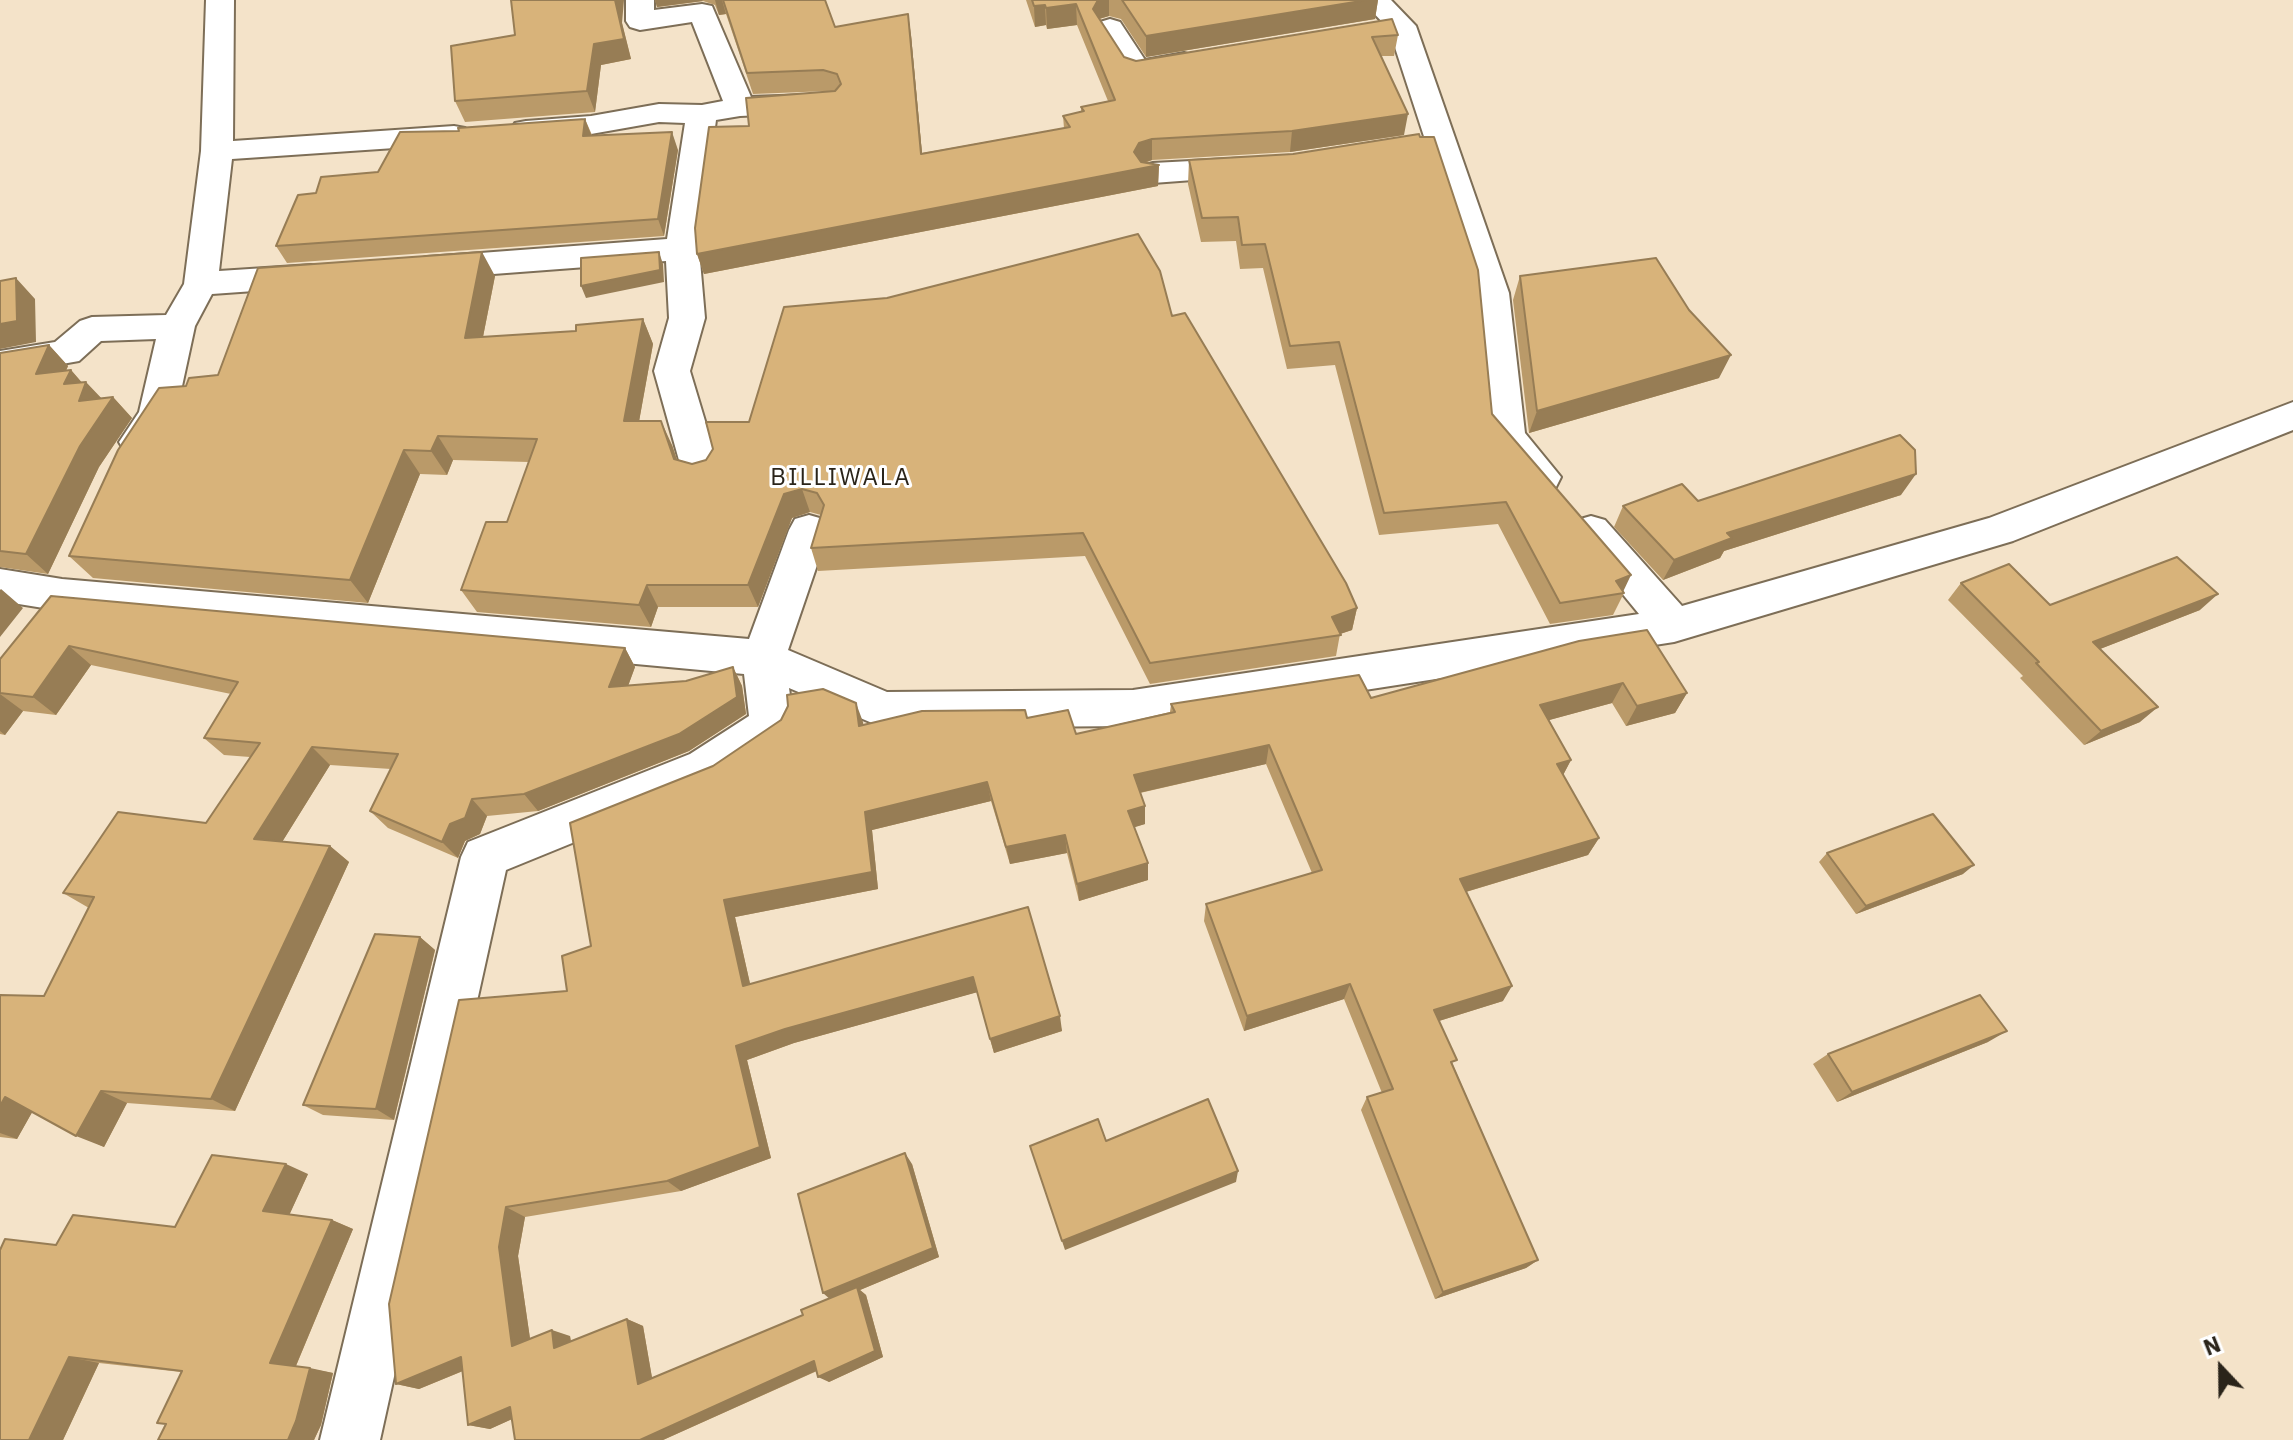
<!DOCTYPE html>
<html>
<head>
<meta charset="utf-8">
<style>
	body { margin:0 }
	#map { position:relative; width:2293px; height:1440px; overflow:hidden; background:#f4e3c9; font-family:"IBM Plex Sans",sans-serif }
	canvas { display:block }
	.north { position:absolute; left:2181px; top:1328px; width:80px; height:80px; -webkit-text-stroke:6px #fff; paint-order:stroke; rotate:338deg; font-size:22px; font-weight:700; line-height:32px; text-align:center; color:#2a241a }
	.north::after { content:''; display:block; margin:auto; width:28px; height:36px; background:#2a241a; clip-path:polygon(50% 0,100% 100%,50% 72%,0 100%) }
</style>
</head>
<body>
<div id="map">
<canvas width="2293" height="1440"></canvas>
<div class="north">N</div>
</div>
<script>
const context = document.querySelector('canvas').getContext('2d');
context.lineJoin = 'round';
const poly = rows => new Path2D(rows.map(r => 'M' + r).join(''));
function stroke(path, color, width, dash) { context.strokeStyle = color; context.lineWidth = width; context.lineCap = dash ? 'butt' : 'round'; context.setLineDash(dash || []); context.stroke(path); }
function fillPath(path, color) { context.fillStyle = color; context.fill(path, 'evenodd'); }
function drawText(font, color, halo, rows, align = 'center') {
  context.font = font + ' "IBM Plex Sans",sans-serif'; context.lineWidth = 6; context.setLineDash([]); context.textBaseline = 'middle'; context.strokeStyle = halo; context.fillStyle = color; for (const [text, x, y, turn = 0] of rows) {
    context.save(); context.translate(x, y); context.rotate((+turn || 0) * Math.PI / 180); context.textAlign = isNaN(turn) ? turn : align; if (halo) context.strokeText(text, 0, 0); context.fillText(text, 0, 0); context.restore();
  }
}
const minor = poly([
	[206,0,234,0,233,141,454,126,465,128,469,135,465,142,454,144,232,159,219,271,311,265,323,268,328,276,323,284,311,287,212,294,195,326,176,414,151,452,138,456,125,452,119,442,139,412,156,339,101,341,79,361,0,375,0,351,55,342,80,321,92,317,166,315,184,284,201,151,206,0],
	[626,0,654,0,654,10,702,4,712,6,751,97,808,95,819,98,823,104,819,110,808,113,740,116,716,120,699,249,705,318,690,371,720,471,715,481,701,485,687,481,682,471,654,371,669,318,666,261,427,279,415,276,410,268,415,260,427,257,667,239,685,123,659,122,591,134,526,139,515,137,511,130,515,123,526,121,591,116,659,104,702,105,723,101,692,22,640,30,630,27,626,21,626,0],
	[1361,0,1391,0,1416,26,1509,293,1525,433,1561,477,1556,487,1542,491,1528,487,1488,437,1475,293,1389,29,1361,0],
	[1110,19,1120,22,1145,60,1184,53,1194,56,1199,62,1194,68,1184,71,1137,79,1127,76,1096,28,1100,22,1110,19],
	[1249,158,1260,161,1265,168,1260,175,1153,183,1142,180,1137,173,1142,166,1153,163,1249,158],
	[2293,402,2293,430,2013,541,1674,642,1133,726,884,728,789,688,794,724,788,737,722,782,506,870,380,1440,320,1440,461,857,468,842,690,754,749,716,744,674,62,611,0,601,0,569,62,579,749,639,789,530,795,519,809,515,823,519,829,530,788,650,887,692,1133,690,1639,614,1571,531,1577,520,1591,516,1605,520,1682,606,1989,518,2293,402]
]);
const wall = poly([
	[655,0,825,0,835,27,911,35,922,153,1064,128,1063,116,1081,112,1081,107,1108,101,1077,25,1047,29,1046,25,1035,27,1026,0,1378,0,1375,19,1146,57,1121,19,1109,16,1099,19,1124,57,1136,61,1392,19,1398,35,1394,56,1381,56,1404,135,1290,152,1152,160,1145,163,1159,165,1158,186,704,274,697,254,749,126,828,91,753,94,726,14,719,15,715,5,703,1,657,7],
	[622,23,631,59,601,65,595,112,465,122,455,101],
	[585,119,592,135,678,150,664,236,287,263,276,246,316,193,378,172,459,131],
	[1189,160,1492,414,1624,593,1613,615,1550,624,1498,524,1379,535,1335,365,1287,369,1263,268,1240,269,1236,241,1201,242,1188,184],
	[495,276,483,337,576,331,643,319,653,344,639,421,672,445,677,459,692,464,706,460,749,422,1172,316,1357,608,1352,630,1340,634,1336,656,1150,684,1085,556,818,571,811,548,821,515,810,512,792,518,758,607,658,607,651,627,477,612,461,590,507,522,529,462,453,460,447,475,420,474,368,603,93,578,69,556,186,386],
	[1520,276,1719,378,1529,433,1513,300],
	[49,345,68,366,66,371,71,370,81,382,101,398,113,397,132,418,99,467,48,574,0,567,0,353],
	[1901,495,1724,551,1720,558,1663,580,1614,527,1623,506,1698,501],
	[1961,583,2050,605,2200,610,2100,649,2140,722,2084,745,2020,678,2023,676,1948,600],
	[51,596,625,648,635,667,628,686,686,681,733,667,742,686,746,714,689,751,538,811,487,816,480,834,465,841,458,858,388,828,370,811,391,769,330,765,282,842,330,846,349,862,235,1111,127,1103,104,1147,32,1112,17,1139,0,1137,0,995,44,996,89,908,63,893,206,823,250,757,224,755,204,738,231,694,91,665,56,715,23,711,5,735,0,734,0,660],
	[1579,641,1687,693,1675,713,1626,726,1612,703,1549,720,1571,760,1563,775,1599,838,1588,855,1466,892,1503,1001,1439,1021,1453,1065,1538,1260,1526,1268,1435,1299,1361,1110,1367,1097,1382,1093,1344,999,1244,1031,1204,921,1206,904,1312,873,1266,764,1140,793,1145,806,1145,824,1134,827,1148,863,1148,880,1079,901,1067,853,1010,864,991,801,872,830,878,889,735,917,750,984,1028,907,1062,1031,994,1053,977,992,794,1043,747,1060,771,1158,681,1191,525,1217,518,1256,530,1339,570,1336,571,1342,627,1319,643,1326,652,1378,803,1315,829,1299,912,1164,939,1257,860,1290,866,1295,883,1357,829,1382,817,1371,663,1440,512,1419,490,1429,468,1425,463,1371,419,1389,396,1384,567,991,591,946,863,722,863,724,1027,718,1076,734,1170,712,1171,704,1371,698],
	[1827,853,1963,874,1856,914,1819,862],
	[420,937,435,950,394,1120,323,1115,303,1105],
	[1988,1042,1837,1102,1813,1064,1828,1054],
	[308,1174,289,1215,332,1220,353,1229,296,1366,333,1373,321,1425,314,1440,158,1440,166,1424,181,1372,99,1363,63,1440,56,1245,175,1227]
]);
const shadedWall = poly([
	[615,0,624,0,622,23,631,59,601,65,595,112,587,91,594,44],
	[655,0,702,0,703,1,657,7],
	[715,0,722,0,726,14,719,15],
	[1098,0,1109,0,1109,16,1099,19,1093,9],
	[1367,0,1378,0,1375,19,1146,57,1146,36],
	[1076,4,1077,25,1047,29,1046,8],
	[1045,5,1046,25,1035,27,1034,6],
	[908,14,911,35,924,175,921,154],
	[1408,114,1404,135,1290,152,1292,131],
	[585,119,592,137,583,136],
	[672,132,678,150,664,236,658,219],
	[1152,139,1152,160,1140,164,1159,165,1158,186,704,274,697,254,1134,152,1139,143],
	[482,252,495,276,478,362,465,338],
	[659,252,663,264,664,282,586,298,581,286],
	[16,278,35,299,36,342,0,349,0,324],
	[643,319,653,344,635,444,624,421],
	[49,345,68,366,55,395,36,374],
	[1731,355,1719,378,1529,433,1537,411],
	[71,370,85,386,86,382,105,402,113,397,132,418,99,467,48,574,26,554,64,384],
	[661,421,672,445,684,482,674,459],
	[438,436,453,460,447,475,431,451],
	[404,450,420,474,368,603,350,580],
	[1916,474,1901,495,1724,551,1720,558,1663,580,1674,560,1727,533],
	[802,489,810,512,792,518,758,607,748,585,784,494],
	[1631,575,1622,594,1616,581],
	[647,585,658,607,651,627,639,605],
	[1,589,23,608,0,637,0,590],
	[2218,594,2200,610,2077,658,2093,642],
	[1357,608,1352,630,1337,635,1332,617],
	[69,646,91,665,56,715,33,697],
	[625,648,635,667,621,705,609,687],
	[733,667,742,686,746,714,689,751,538,811,524,794],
	[1623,683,1612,703,1531,725,1540,705],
	[1687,693,1675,713,1626,726,1637,706],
	[0,694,23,711,5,735,0,731],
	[856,703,863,722,866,745,859,726],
	[2158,707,2140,722,2084,745,2101,731],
	[1269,745,1266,764,1134,794,1134,775],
	[312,747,330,765,274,855,254,839],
	[1571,760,1561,779,1557,764],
	[987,782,991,801,872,830,878,889,735,917,754,1001,743,986,724,900,865,812],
	[472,799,487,816,480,834,465,841,458,858,442,842,450,824],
	[1145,806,1145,824,1129,829,1128,811],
	[1065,835,1067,853,1010,864,1006,847],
	[1599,838,1588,855,1452,896,1460,879],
	[330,846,349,862,235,1111,211,1099],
	[1148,863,1148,880,1079,901,1077,884],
	[1974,865,1963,874,1856,914,1866,906],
	[420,937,435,950,394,1120,376,1109],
	[973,977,978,992,794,1043,747,1060,771,1158,681,1191,667,1181,736,1046,785,1029],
	[1350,984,1344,999,1244,1031,1247,1016],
	[1512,986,1503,1001,1426,1025,1434,1010],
	[1060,1016,1062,1031,994,1053,990,1039],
	[2007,1031,1988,1042,1837,1102,1852,1092],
	[101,1091,127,1103,104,1147,76,1136],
	[5,1097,34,1109,17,1139,0,1133,0,1106],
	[905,1153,912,1164,939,1257,860,1290,866,1295,883,1357,829,1382,818,1377,832,1301,823,1293],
	[286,1164,308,1174,287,1220,263,1211],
	[1238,1171,1236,1182,1065,1250,1062,1241],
	[506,1207,525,1217,518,1256,532,1352,512,1346,499,1247],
	[332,1220,353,1229,295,1368,270,1363],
	[1538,1260,1526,1268,1435,1299,1443,1292],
	[627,1319,643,1326,654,1389,638,1384],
	[552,1330,570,1336,573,1355,554,1348],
	[69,1357,99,1363,63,1440,29,1440],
	[461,1357,482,1363,419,1389,396,1384],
	[814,1361,825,1367,663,1440,640,1440],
	[310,1368,333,1373,321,1425,314,1440,288,1440],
	[510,1407,530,1411,490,1429,468,1425]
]);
const building = poly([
	[511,0,615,0,624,39,594,44,587,91,455,101,451,46,515,35,511,0],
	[723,0,825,0,835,27,908,14,921,154,1070,127,1063,116,1084,111,1081,107,1115,100,1076,4,1046,8,1045,5,1034,6,1032,0,1098,0,1093,9,1124,57,1136,61,1392,19,1398,35,1372,37,1408,114,1292,131,1152,139,1139,143,1134,152,1141,162,1159,165,697,254,695,228,709,127,749,126,746,98,835,91,841,84,837,74,823,70,747,73,723,0],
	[1122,0,1367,0,1146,36,1122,0],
	[585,119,583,136,672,132,658,219,276,246,298,195,316,193,321,177,378,172,400,132,459,131,458,128,585,119],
	[1419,134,1420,137,1434,137,1478,270,1492,414,1631,575,1616,581,1624,593,1560,603,1506,502,1384,513,1339,342,1290,346,1265,244,1242,245,1238,217,1202,218,1189,160,1293,154,1419,134],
	[1138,234,1160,271,1172,316,1185,313,1346,583,1357,608,1332,617,1341,635,1150,663,1083,533,811,548,824,505,817,493,802,489,784,494,748,585,647,585,639,605,461,590,486,522,507,522,537,439,438,436,431,451,404,450,350,580,69,556,118,450,159,388,186,386,189,378,218,375,258,268,482,252,465,338,576,331,576,325,643,319,624,421,661,421,674,459,692,464,706,460,713,449,706,422,749,422,784,307,887,298,1138,234],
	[659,252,660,270,581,286,581,258,659,252],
	[1656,258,1689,310,1731,355,1537,411,1520,276,1656,258],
	[16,278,17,321,0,324,0,281,16,278],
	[49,345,36,374,71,370,64,384,86,382,79,401,113,397,80,446,26,554,0,551,0,353,49,345],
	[1900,435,1915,450,1916,474,1727,533,1732,538,1674,560,1623,506,1682,484,1698,501,1900,435],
	[2177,557,2218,594,2093,642,2158,707,2101,731,2036,663,2039,662,1961,583,2009,564,2050,605,2177,557],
	[51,596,625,648,609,687,686,681,733,667,737,697,679,734,524,794,472,799,465,818,450,824,442,842,370,811,398,754,312,747,254,839,330,846,211,1099,101,1091,76,1136,5,1097,0,1106,0,995,44,996,94,897,63,893,118,812,206,823,260,743,204,738,238,682,69,646,33,697,0,693,0,659,51,596],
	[1647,630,1687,693,1637,706,1623,683,1540,705,1571,760,1557,764,1599,838,1460,879,1512,986,1434,1010,1457,1060,1451,1062,1538,1260,1443,1292,1367,1097,1393,1089,1350,984,1247,1016,1206,904,1322,870,1269,745,1134,775,1145,806,1128,811,1148,863,1077,884,1065,835,1006,847,987,782,865,812,872,872,724,900,743,986,1028,907,1060,1016,990,1039,973,977,785,1029,736,1046,760,1147,667,1181,506,1207,499,1247,512,1346,552,1330,554,1348,627,1319,638,1384,803,1315,801,1310,857,1287,875,1351,818,1377,814,1361,640,1440,515,1440,510,1407,468,1425,461,1357,396,1384,389,1304,459,1000,567,991,562,956,591,946,570,823,713,766,781,720,788,706,787,695,823,689,856,703,859,726,922,711,1025,710,1027,718,1068,710,1076,734,1175,712,1171,704,1359,675,1371,698,1579,641,1647,630],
	[1933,814,1974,865,1866,906,1827,853,1933,814],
	[375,934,420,937,376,1109,303,1105,375,934],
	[1980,995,2007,1031,1852,1092,1828,1054,1980,995],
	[1208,1099,1238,1171,1062,1241,1030,1146,1098,1119,1106,1141,1208,1099],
	[905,1153,933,1248,823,1293,798,1194,905,1153],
	[212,1155,286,1164,263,1211,332,1220,270,1363,310,1368,296,1421,288,1440,158,1440,166,1424,157,1423,182,1371,69,1357,29,1440,0,1440,0,1250,5,1239,56,1245,73,1215,175,1227,212,1155]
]);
const quarterNames = [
	["BILLIWALA",841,478]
];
stroke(minor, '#7d6e57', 4);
fillPath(minor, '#fff');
fillPath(wall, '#ba9a69');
fillPath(shadedWall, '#977d55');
fillPath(building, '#d8b37a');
stroke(building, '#977d55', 2);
context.letterSpacing = '2px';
drawText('24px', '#2a241a', '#fff', quarterNames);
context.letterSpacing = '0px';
</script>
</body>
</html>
